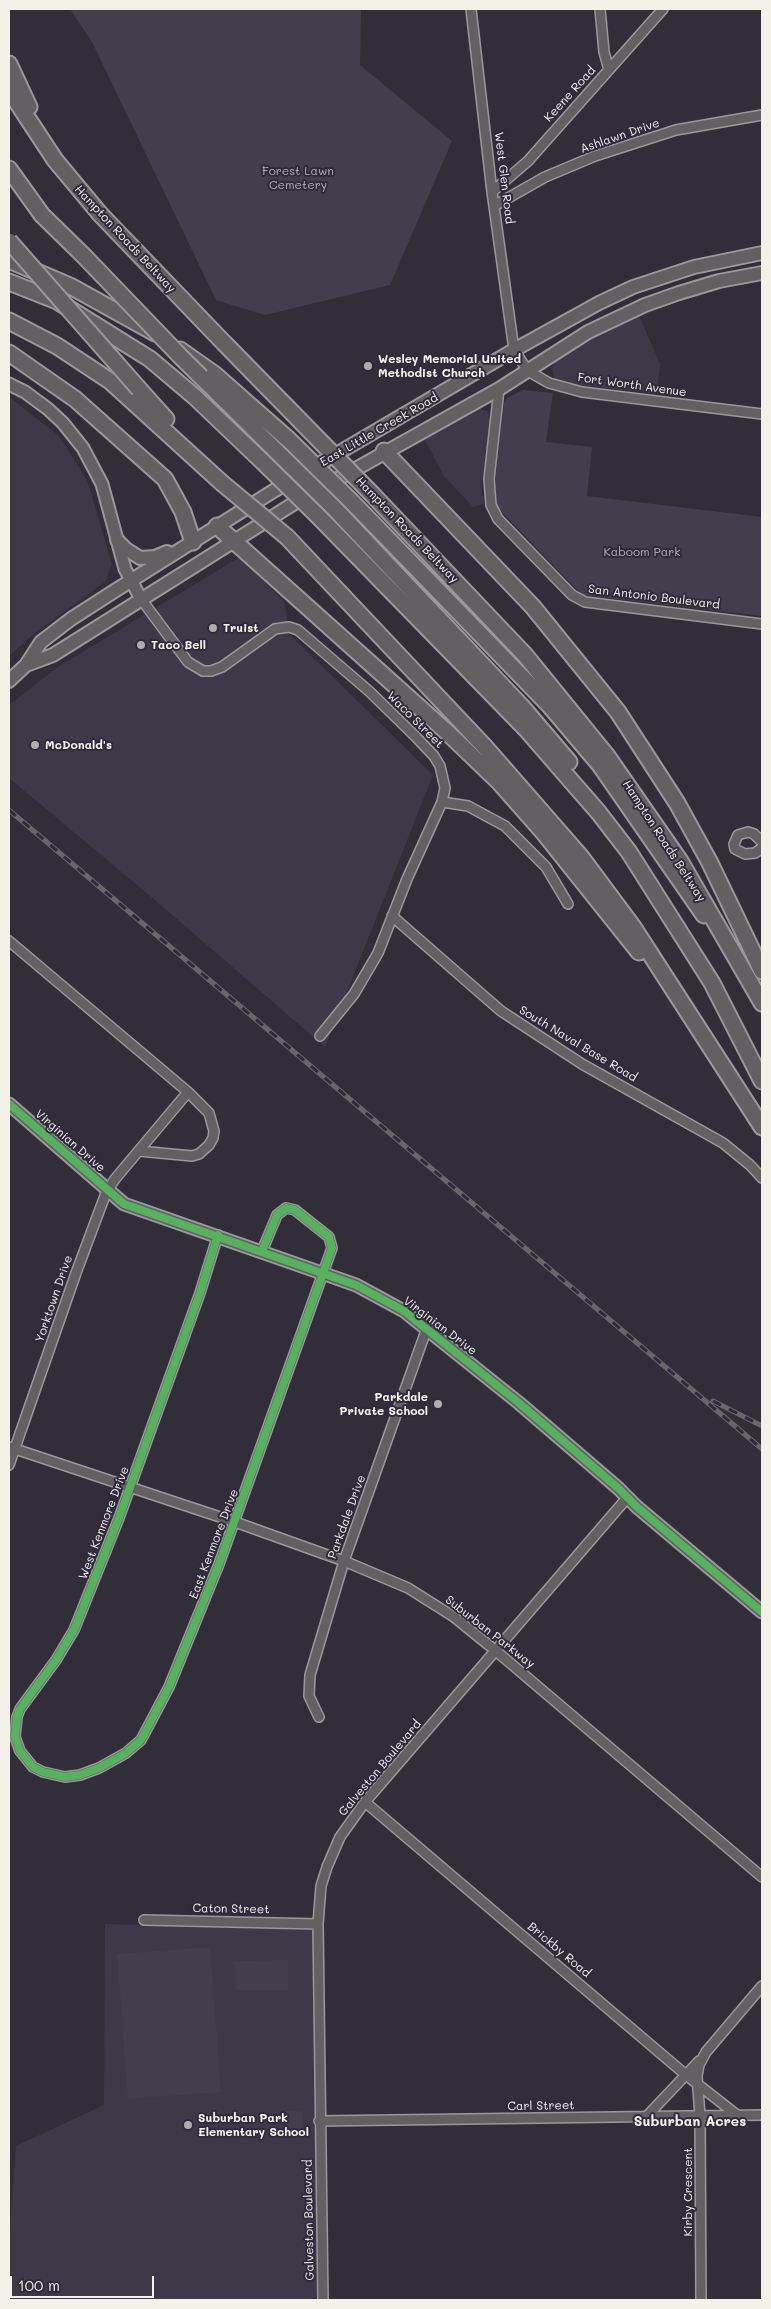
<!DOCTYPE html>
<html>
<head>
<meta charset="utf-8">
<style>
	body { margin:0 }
	#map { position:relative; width:771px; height:2309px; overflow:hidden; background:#312e39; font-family:Mali,sans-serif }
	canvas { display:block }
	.frame { position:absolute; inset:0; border:10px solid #f4f1e8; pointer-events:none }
	.scale { position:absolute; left:10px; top:2276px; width:144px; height:22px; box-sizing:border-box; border:2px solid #f4f1e8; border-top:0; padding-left:6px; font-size:15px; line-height:18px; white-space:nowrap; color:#f4f1e8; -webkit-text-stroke:4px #2f2a3d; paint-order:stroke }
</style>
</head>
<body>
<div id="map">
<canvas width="771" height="2309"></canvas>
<div class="frame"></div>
<div class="scale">100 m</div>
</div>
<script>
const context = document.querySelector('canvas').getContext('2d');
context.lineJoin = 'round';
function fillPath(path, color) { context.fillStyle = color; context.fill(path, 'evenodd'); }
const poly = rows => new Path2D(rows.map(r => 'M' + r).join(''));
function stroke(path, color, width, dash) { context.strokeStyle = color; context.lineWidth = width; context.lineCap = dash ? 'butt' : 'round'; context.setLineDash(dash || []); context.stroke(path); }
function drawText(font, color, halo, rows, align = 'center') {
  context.font = font + ' Mali,sans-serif'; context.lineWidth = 4; context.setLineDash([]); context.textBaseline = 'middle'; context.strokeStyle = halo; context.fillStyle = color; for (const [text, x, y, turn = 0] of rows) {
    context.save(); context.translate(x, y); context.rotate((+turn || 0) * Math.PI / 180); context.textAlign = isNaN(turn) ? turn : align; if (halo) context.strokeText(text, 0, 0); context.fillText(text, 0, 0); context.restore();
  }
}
const built = poly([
	[639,315,660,364,657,394,562,383,554,378,552,368,556,360,600,333],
	[9,397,58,435,87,480,112,564,105,582,36,632,9,656],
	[477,408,487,411,490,421,481,485,484,504,473,507,444,476,423,436],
	[240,557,285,603,289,634,433,775,325,1047,155,900,9,778,9,705,58,667],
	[105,1924,313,1930,318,2300,9,2300,9,2246,16,2146,104,2105]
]);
const green = poly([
	[70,9,361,9,360,65,452,141,390,285,265,315,216,300,92,42],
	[523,390,553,393,546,442,592,447,587,496,762,517,762,616,582,595,497,507,494,491,504,404,507,398],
	[210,1947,221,2092,128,2099,117,1954],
	[288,1960,288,1990,235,1990,234,1961],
	[285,2111,302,2111,302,2129,286,2130]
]);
const street = poly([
	[471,9,492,192,514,350,528,371,549,383,582,392,762,414],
	[600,9,604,52,609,70],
	[492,192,528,161,663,9],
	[494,206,545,177,595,156,676,130,762,115],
	[499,389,489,479,491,505,498,519,572,595,585,602,762,624],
	[141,599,188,662,203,671,211,671,222,667,275,629,289,627,298,630,370,692,416,737,434,756,440,766,445,788,442,802,407,879,378,953,354,994,320,1036],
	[442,802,468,806,505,826,546,867,568,904],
	[762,842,754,834,748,832,738,835,734,844,735,849,745,854,755,853,762,848],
	[392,916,501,1011,582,1064,723,1143,750,1165,762,1178],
	[9,941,188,1092,209,1113,214,1131,213,1138,209,1145,199,1154,192,1156,139,1151],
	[218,1235,200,1293,119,1518,74,1630,56,1660,20,1709,17,1717,15,1737,20,1751,33,1767,43,1772,65,1777,80,1775,99,1768,126,1753,141,1740,169,1687,219,1564,332,1248,329,1237,295,1210,286,1208,277,1215,262,1251],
	[9,1447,235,1522,344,1561,408,1588,454,1617,496,1651,762,1877],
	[9,1465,76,1273,106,1193,115,1179,188,1092],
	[319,1717,309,1696,310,1675,344,1561,427,1328],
	[365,1802,686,2075,737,2115],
	[144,1920,318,1924],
	[646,2117,699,2061],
	[319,2121,762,2115],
	[323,2300,318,1924,321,1886,327,1867,340,1837,365,1802,627,1498],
	[701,2300,700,2116,697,2076,699,2065,706,2052,762,1986]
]);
const secondary = poly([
	[9,384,25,392,48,409,63,423,83,448,102,484,125,569,141,599],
	[9,1104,124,1204,356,1285,404,1311,519,1403,618,1488,637,1507,762,1612]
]);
const primary = poly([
	[117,540,126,549,140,558,155,557,167,552],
	[26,665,53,655,293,504,499,389,588,332,645,305,679,293,719,281,762,273],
	[9,681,26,665,41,642,71,619,116,590,275,490,514,350,599,303,633,287,694,267,762,253]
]);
const highway = poly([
	[9,64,29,107],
	[9,90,55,160,100,214,224,343],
	[9,169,42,215,83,255],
	[9,260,72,287,155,333],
	[9,282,57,301,150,359,195,397,264,463],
	[9,321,57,346,110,381,222,483],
	[180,350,214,374],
	[9,353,75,399,165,479,183,512,193,542],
	[139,389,166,419],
	[384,451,533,607,618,712,677,803,710,863,762,971],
	[372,494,525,655,607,756,680,861,762,1003],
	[352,502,550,706,600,765,704,915],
	[336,510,523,708,569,762],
	[321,519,526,729,599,813,629,852,712,983,762,1081],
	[217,526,448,733,499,782,544,833,639,952],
	[287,537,485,747,581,857,633,927,762,1127]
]);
const rail = poly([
	[9,810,762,1449],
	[713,1401,762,1426]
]);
const highwayBridge = poly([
	[9,241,139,389],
	[83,255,181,357,336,510],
	[224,343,372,494],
	[214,374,289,440,352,502],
	[264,463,321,519],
	[222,483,287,537]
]);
const cycleway = poly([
	[9,1104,124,1204,356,1285,404,1311,519,1403,618,1488,637,1507,762,1612],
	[218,1235,200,1293,119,1518,74,1630,56,1660,20,1709,17,1717,15,1737,20,1751,33,1767,43,1772,65,1777,80,1775,99,1768,126,1753,141,1740,169,1687,219,1564,332,1248,329,1237,295,1210,286,1208,277,1215,262,1251]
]);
const markers = [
	[368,366,5,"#b0adab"],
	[213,628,5,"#b0adab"],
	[141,645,5,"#b0adab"],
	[35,745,5,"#b0adab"],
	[438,1404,5,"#b0adab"],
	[188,2125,5,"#b0adab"]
];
const streetNames = [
	["Keene Road",570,94,-48],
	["Ashlawn Drive",620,136,-19],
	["West Glen Road",504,178,83],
	["Hampton Roads Beltway",125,239,47],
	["Fort Worth Avenue",632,385,8],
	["East Little Creek Road",379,430,-30],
	["Hampton Roads Beltway",407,530,46],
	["San Antonio Boulevard",654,597,7],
	["Waco Street",415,720,45],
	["Hampton Roads Beltway",664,841,57],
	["South Naval Base Road",578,1044,31],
	["Virginian Drive",70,1141,41],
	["Yorktown Drive",54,1299,-71],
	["Virginian Drive",440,1326,37],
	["Parkdale Drive",347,1517,-70],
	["West Kenmore Drive",104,1523,-69],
	["East Kenmore Drive",214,1544,-69],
	["Suburban Parkway",490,1632,38],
	["Galveston Boulevard",380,1768,-50],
	["Caton Street",231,1909,1],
	["Brickby Road",559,1950,40],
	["Carl Street",541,2106,-1],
	["Kirby Crescent",688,2192,-90],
	["Galveston Boulevard",309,2220,-91]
];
const parkNames = [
	["Forest Lawn",298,171],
	["Cemetery",298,185],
	["Kaboom Park",642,552]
];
const poiNames = [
	["Wesley Memorial United",378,359],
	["Methodist Church",378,373],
	["Truist",223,628],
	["Taco Bell",151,645],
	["McDonald's",45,745],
	["Parkdale",428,1397,"right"],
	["Private School",428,1411,"right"],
	["Suburban Park",198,2118],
	["Elementary School",198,2132]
];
const neighbourhoodNames = [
	["Suburban Acres",690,2122]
];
fillPath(built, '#3e3948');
fillPath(green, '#423e4d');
stroke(street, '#9a989b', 12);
stroke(secondary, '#9a989b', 15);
stroke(primary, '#9a989b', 16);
stroke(highway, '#9a989b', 19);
stroke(street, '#626063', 9);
stroke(secondary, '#626063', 11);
stroke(primary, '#626063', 12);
stroke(highway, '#626063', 15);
stroke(rail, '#68666b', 5);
stroke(rail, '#2f2a3d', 3, [9]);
stroke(highwayBridge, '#9a989b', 19, []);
stroke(highwayBridge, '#626063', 15);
stroke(cycleway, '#56b35d', 8);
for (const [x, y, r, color] of markers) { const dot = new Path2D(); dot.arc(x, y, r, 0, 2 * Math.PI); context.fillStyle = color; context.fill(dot); stroke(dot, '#2f2a3d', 2); }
drawText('12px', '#f4f1e8', '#2f2a3d', streetNames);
drawText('12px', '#b7b3b3', '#2f2a3d', parkNames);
drawText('bold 12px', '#f4f1e8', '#2f2a3d', poiNames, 'left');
drawText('bold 14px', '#f4f1e8', '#2f2a3d', neighbourhoodNames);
</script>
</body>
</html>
